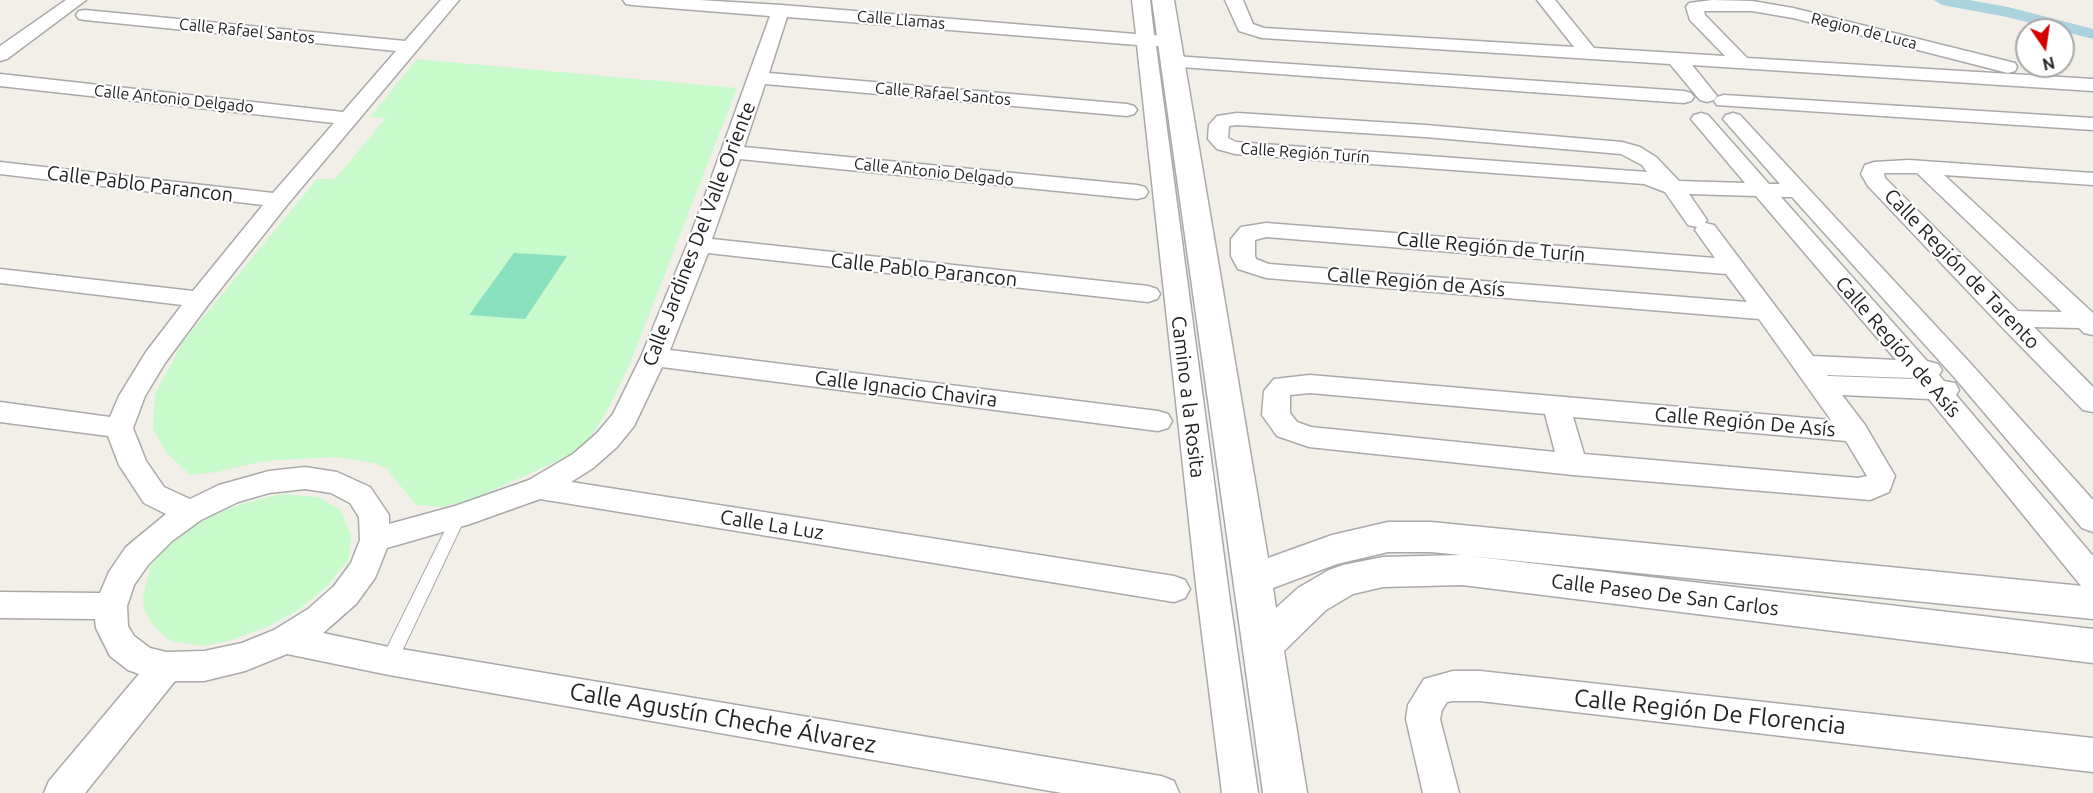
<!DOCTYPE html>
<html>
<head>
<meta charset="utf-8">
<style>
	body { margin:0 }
	#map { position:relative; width:2093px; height:793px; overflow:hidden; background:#f2efe9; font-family:Ubuntu,sans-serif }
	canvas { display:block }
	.north { position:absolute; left:2015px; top:18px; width:60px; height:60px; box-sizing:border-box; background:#fff; border:2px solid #a7a7a7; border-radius:50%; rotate:167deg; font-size:16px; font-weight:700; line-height:24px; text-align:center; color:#222 }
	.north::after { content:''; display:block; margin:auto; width:21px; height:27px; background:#d40000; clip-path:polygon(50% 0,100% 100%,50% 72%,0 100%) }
</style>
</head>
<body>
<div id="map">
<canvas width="2093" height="793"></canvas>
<div class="north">N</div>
</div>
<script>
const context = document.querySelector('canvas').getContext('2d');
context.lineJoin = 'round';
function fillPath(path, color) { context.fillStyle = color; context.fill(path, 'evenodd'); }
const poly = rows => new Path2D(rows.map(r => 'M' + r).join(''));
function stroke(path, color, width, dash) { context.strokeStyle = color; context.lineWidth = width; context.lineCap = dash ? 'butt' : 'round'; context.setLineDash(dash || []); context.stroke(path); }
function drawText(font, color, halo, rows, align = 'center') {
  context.font = font + ' Ubuntu,sans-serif'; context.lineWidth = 4.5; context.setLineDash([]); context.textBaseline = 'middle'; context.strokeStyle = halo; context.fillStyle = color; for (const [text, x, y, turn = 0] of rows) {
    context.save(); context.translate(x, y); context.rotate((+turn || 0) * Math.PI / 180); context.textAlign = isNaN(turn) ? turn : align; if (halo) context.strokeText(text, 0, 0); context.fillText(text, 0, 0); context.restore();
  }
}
const park = poly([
	[417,59,737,88,631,361,610,405,596,429,579,451,474,499,442,507,416,505,387,469,374,463,336,457,263,461,217,472,190,475,165,451,153,428,155,394,183,342,317,179,335,179,386,118,370,117],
	[281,494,318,497,341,510,351,536,349,559,328,585,301,608,271,625,232,640,204,646,172,641,164,636,150,621,144,609,143,596,151,566,166,548,210,515,245,503]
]);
const pitch = poly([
	[514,253,567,256,525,319,469,315]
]);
const canal = poly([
	[1934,0,1969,0,2008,7,2093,29,2093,39,2007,17,1942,5,1934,0]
]);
const service = poly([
	[459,510,464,512,466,516,395,666,389,668,383,666,381,661,383,656,452,516,454,512,459,510]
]);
const minor = poly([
	[66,0,86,0,7,59,0,61,0,46,66,0],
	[441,0,459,0,287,205,208,305,165,363,145,396,133,428,146,461,164,487,190,499,219,485,269,471,305,467,337,472,370,487,389,515,389,524,455,506,529,480,573,454,597,433,613,414,641,357,687,245,770,16,632,5,626,4,623,0,699,0,781,5,1136,34,1132,0,1150,0,1154,35,1167,37,1170,41,1167,45,1156,46,1229,594,1258,793,1222,793,1197,594,1137,45,787,17,769,73,1127,104,1134,106,1137,110,1134,114,1127,116,765,84,744,147,1137,185,1145,187,1148,192,1145,197,1137,199,740,159,712,239,1148,286,1157,289,1160,294,1157,299,1148,302,708,253,670,350,1158,411,1168,414,1172,421,1168,428,1158,431,662,367,634,426,617,447,593,468,571,482,1174,576,1185,580,1190,589,1185,598,1174,602,540,499,470,524,387,548,375,578,356,604,323,633,389,647,1161,776,1174,781,1179,793,1062,793,389,675,287,654,245,671,204,681,175,681,85,793,44,793,49,781,139,674,128,670,110,656,96,628,95,619,0,618,0,592,100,593,109,572,126,547,166,514,144,503,119,465,108,436,0,422,0,402,110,417,119,396,146,352,182,305,0,283,0,269,193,291,263,205,0,174,0,162,273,193,334,123,0,86,0,74,343,112,396,51,85,20,79,19,76,15,79,11,85,10,405,41,441,0],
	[305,489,331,493,350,503,359,517,360,540,351,563,334,586,308,609,274,630,242,643,204,651,166,652,150,648,134,636,128,626,127,606,134,585,148,565,172,541,201,520,238,502,269,493,305,489],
	[1225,0,1243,0,1253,24,1264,28,1574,47,1537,0,1555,0,1594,48,1725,56,1690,20,1686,7,1689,3,1712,0,1752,1,1793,8,2015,63,2017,67,2015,71,2008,73,1793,18,1752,11,1704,11,1705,15,1747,58,2093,79,2093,91,1692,65,1717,96,1714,100,1707,102,1700,100,1670,64,1262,38,1239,31,1225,0],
	[1174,56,1684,91,1691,93,1694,97,1691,101,1684,103,1167,66,1165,62,1167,58,1174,56],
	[1724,95,2093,118,2093,130,1717,105,1714,101,1717,97,1724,95],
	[1237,113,1425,125,1622,142,1640,147,1656,157,1679,181,1745,183,1691,119,1694,115,1701,113,1708,115,1769,184,1780,184,1723,119,1726,115,1733,113,1740,115,1972,365,2093,500,2093,532,2082,528,1954,377,1792,197,1781,197,1927,361,1938,364,1942,370,1939,375,1944,381,1955,383,1959,390,1956,395,2093,556,2093,591,2082,587,1929,399,1842,395,1865,425,1895,476,1889,492,1870,500,1573,475,1309,447,1277,436,1262,415,1264,391,1274,379,1310,375,1831,420,1759,319,1266,278,1238,269,1231,256,1231,239,1241,227,1266,223,1715,258,1695,230,1697,227,1688,225,1665,192,1644,184,1235,154,1217,149,1208,139,1209,125,1217,116,1237,113],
	[1237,125,1425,137,1621,154,1642,165,1647,172,1236,142,1228,138,1229,126,1237,125],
	[1689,194,1756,196,1896,360,1813,356,1714,225,1705,223,1707,220,1689,194],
	[1266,237,1726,274,1747,302,1269,264,1256,259,1255,256,1255,240,1266,237],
	[1827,375,1912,378,1913,379,1828,376,1827,375],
	[1310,393,1545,414,1555,452,1311,427,1297,422,1290,413,1290,395,1310,393],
	[1573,417,1846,441,1867,476,1858,478,1584,454,1573,417],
	[1909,160,2093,173,2093,185,1944,175,2093,313,2093,335,2084,333,2079,328,2034,327,2093,387,2093,412,2083,410,2000,325,1868,186,1861,174,1865,165,1874,162,1909,160],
	[1884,173,1917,173,2062,312,2018,311,1885,178,1884,173],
	[1453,671,1480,671,2093,738,2093,772,1480,701,1453,701,1447,702,1442,710,1440,719,1459,793,1423,793,1406,719,1408,705,1424,679,1453,671]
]);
const tertiary = poly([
	[1152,0,1174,0,1268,558,1332,535,1388,522,1431,522,2093,587,2093,619,1470,556,2093,629,2093,663,1462,585,1383,587,1353,594,1326,610,1284,651,1307,793,1263,793,1152,0],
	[1388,552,1431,552,1461,555,1383,557,1343,565,1329,570,1298,588,1276,608,1273,588,1337,564,1388,552]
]);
const farStreetnames = [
	["Calle Llamas",901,20,5],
	["Calle Rafael Santos",247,31,6],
	["Region de Luca",1864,31,14],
	["Calle Rafael Santos",943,94,5],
	["Calle Antonio Delgado",174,99,6],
	["Calle Región Turín",1305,153,4],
	["Calle Antonio Delgado",934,172,6]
];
const streetNames = [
	["Calle Pablo Parancon",140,184,7],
	["Calle Jardines Del Valle Oriente",699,234,-69],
	["Calle Región de Turín",1491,247,5],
	["Calle Región de Tarento",1962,269,46],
	["Calle Pablo Parancon",924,270,6],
	["Calle Región de Asís",1416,282,5],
	["Calle Región de Asís",1898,347,49],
	["Calle Ignacio Chavira",906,389,7],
	["Camino a la Rosita",1188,397,83],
	["Calle Región De Asís",1745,422,5],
	["Calle La Luz",772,525,9],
	["Calle Paseo De San Carlos",1665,595,7]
];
const nearStreetnames = [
	["Calle Región De Florencia",1710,712,6],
	["Calle Agustín Cheche Álvarez",723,718,10]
];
fillPath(park, '#c8facc');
fillPath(pitch, '#88e0be');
fillPath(canal, '#aad3df');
stroke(service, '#a9a9a9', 2);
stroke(minor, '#a9a9a9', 3);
stroke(tertiary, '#a9a9a9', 3);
fillPath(service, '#fff');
fillPath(minor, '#fff');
fillPath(tertiary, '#fff');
drawText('16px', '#222', '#fff', farStreetnames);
drawText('20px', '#222', '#fff', streetNames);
drawText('24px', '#222', '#fff', nearStreetnames);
</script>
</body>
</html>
